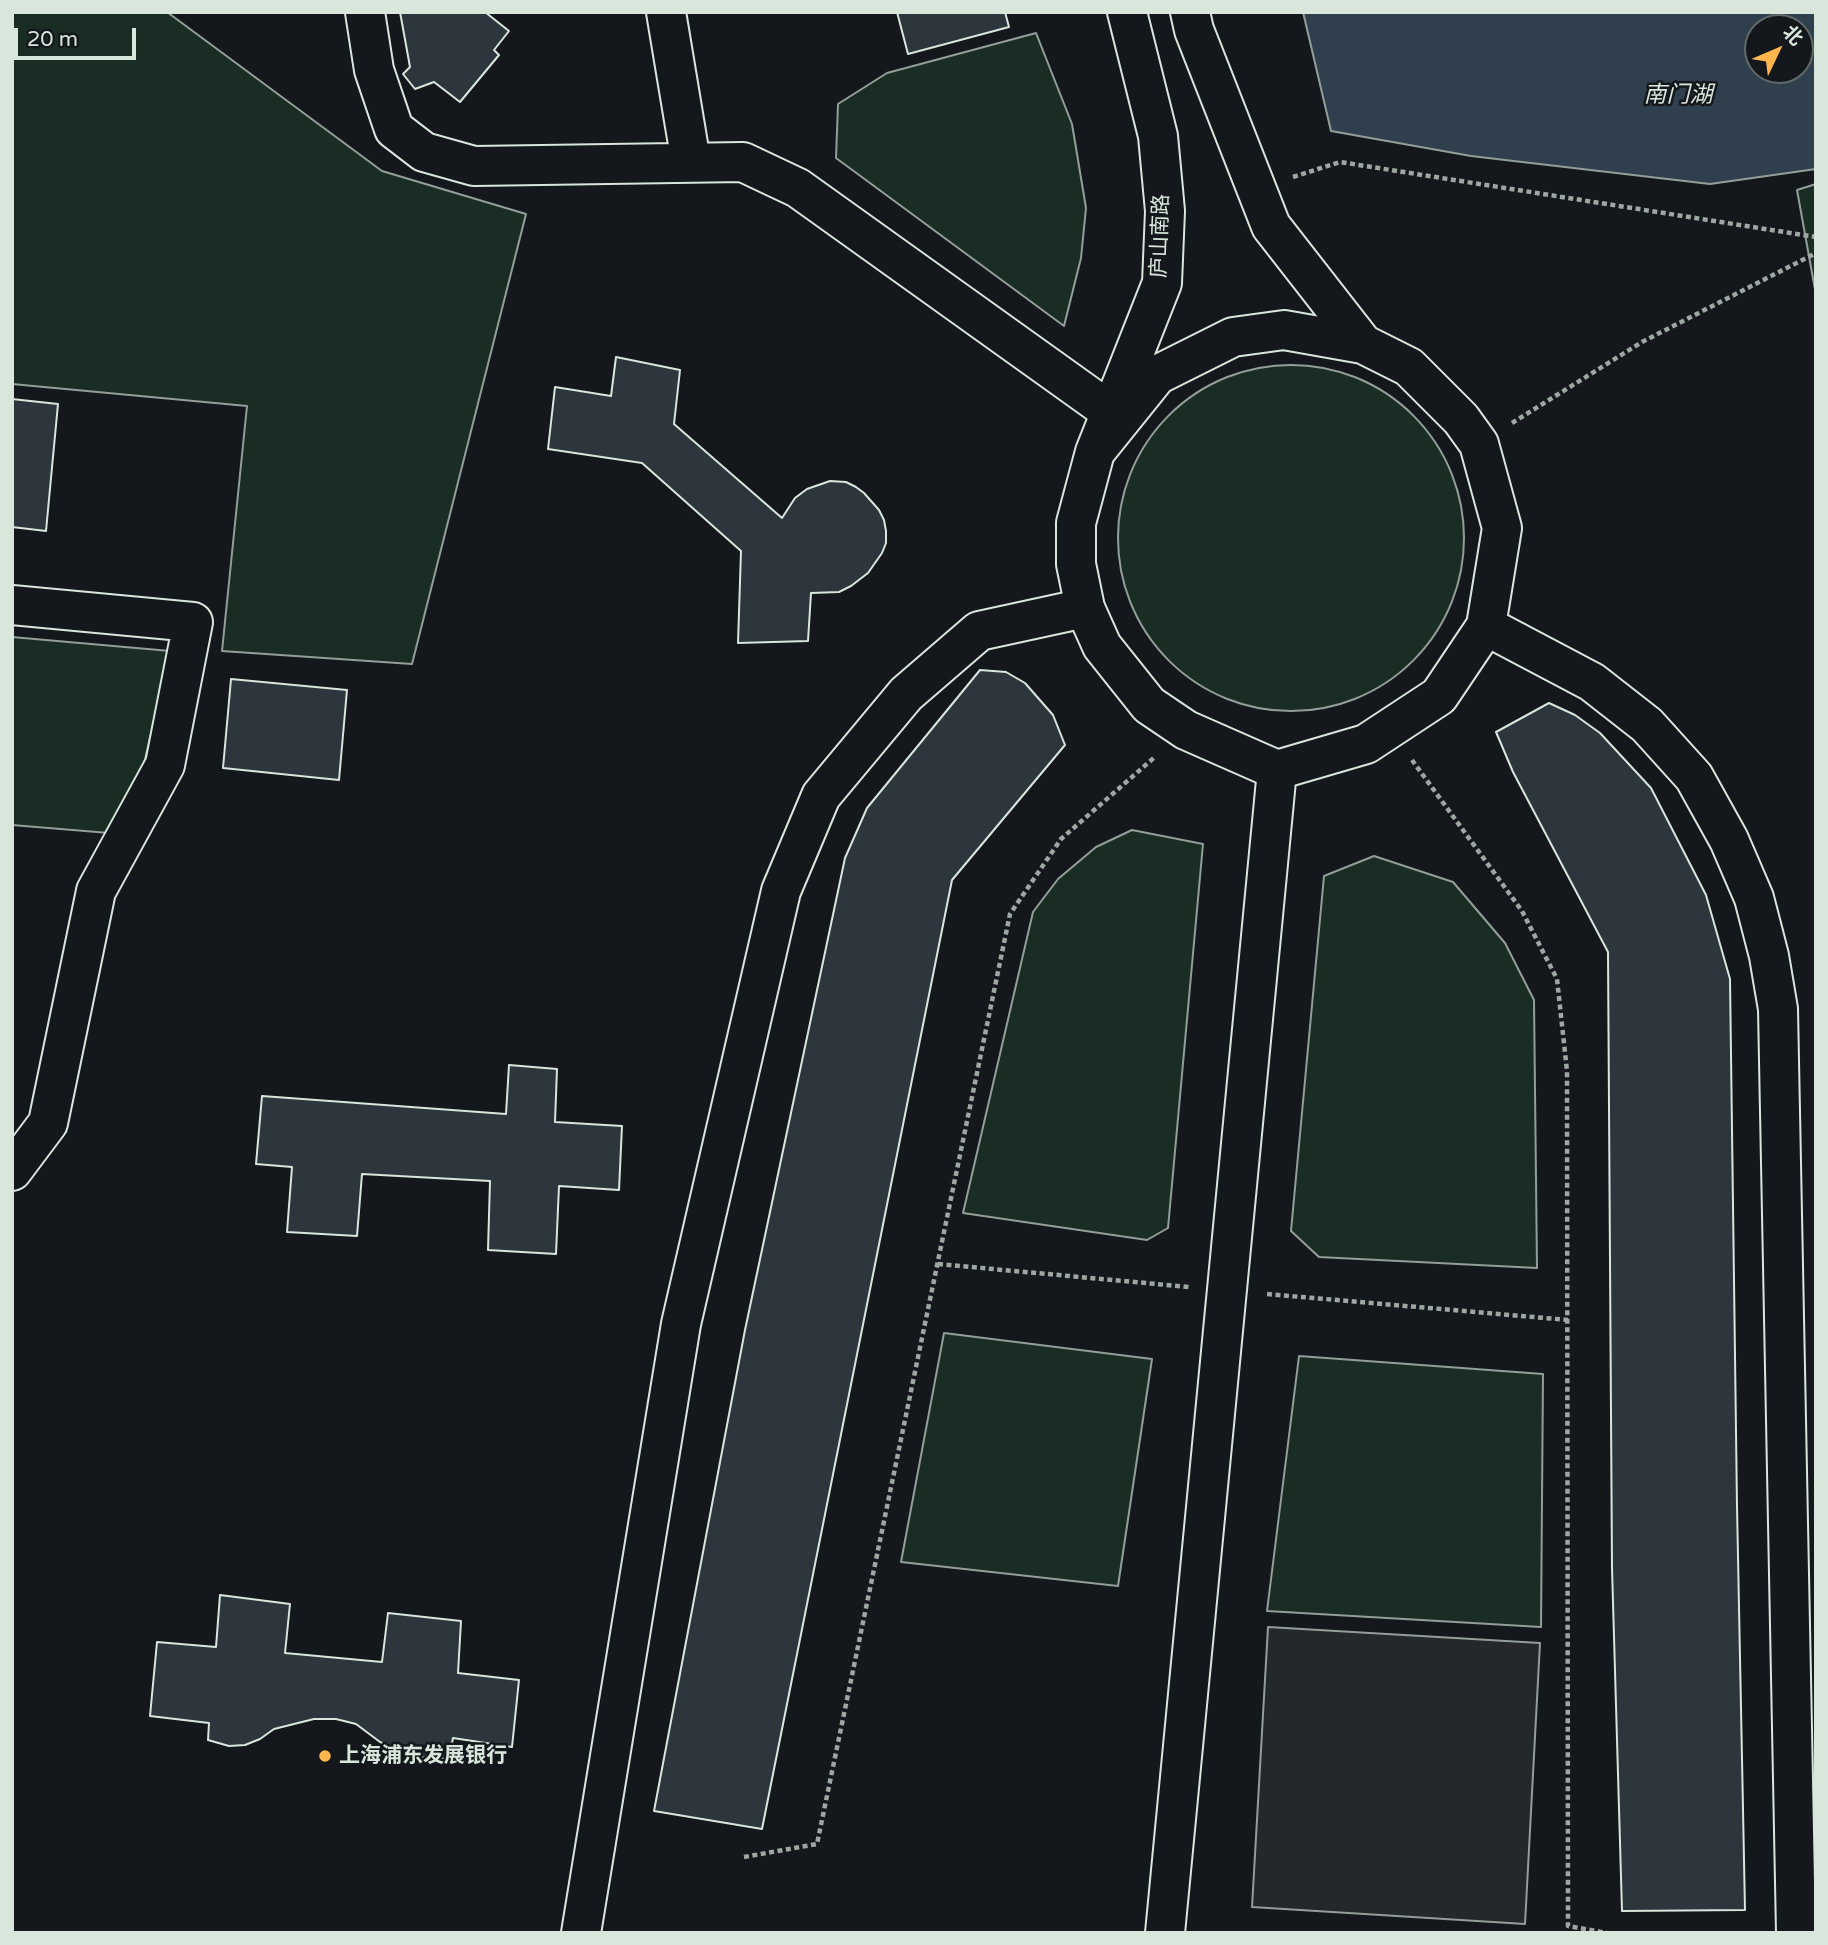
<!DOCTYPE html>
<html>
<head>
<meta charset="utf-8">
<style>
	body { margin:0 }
	#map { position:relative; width:1828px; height:1945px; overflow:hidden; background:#14181c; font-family:"Varela Round","Noto Sans SC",sans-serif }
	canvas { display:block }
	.frame { position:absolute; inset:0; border:14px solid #d8e6dc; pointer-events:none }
	.north { position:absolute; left:1744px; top:14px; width:70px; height:70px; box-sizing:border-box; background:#14181c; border:2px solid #626a69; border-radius:50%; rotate:46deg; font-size:19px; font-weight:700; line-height:28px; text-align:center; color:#d8e6dc }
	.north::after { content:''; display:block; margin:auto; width:24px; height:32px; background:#ffb74d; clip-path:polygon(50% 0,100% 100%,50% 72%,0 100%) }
	.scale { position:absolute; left:14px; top:28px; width:122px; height:32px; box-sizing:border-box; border:4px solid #d8e6dc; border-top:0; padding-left:9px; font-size:21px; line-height:24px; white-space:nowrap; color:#d8e6dc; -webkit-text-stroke:5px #14181c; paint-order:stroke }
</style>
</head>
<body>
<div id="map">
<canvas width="1828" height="1945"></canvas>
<div class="frame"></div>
<div class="north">北</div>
<div class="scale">20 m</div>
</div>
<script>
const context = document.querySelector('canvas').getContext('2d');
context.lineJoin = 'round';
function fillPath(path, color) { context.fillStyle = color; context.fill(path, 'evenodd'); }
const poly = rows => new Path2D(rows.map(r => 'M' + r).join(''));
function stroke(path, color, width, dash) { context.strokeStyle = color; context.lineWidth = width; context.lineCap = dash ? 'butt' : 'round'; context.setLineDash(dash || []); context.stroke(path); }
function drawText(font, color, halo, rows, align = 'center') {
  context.font = font + ' "Varela Round","Noto Sans SC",sans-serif'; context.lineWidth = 5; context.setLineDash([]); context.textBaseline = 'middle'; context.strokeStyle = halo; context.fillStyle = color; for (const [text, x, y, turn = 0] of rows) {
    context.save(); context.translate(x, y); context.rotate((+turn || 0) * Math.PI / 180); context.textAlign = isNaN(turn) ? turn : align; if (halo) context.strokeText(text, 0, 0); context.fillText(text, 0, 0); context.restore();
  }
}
const green = poly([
	[12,12,167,12,382,171,526,214,412,664,222,651,247,406,12,384,12,12],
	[1036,33,1072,124,1086,208,1081,258,1064,326,836,158,838,104,887,73,1036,33],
	[1816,184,1816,295,1797,190,1816,184],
	'1118 538a173 173 0 1 1 346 0a173 173 0 1 1-346 0Z',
	[12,637,170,651,143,768,109,833,12,825,12,637],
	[1132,830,1203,844,1168,1228,1147,1240,963,1213,1033,912,1058,879,1096,847,1132,830],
	[1374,856,1453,882,1505,943,1534,1000,1537,1268,1319,1257,1291,1231,1324,876,1374,856],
	[944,1333,1152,1359,1118,1586,901,1562,944,1333],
	[1299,1356,1543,1374,1541,1627,1267,1611,1299,1356]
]);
const parking = poly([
	[1268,1627,1540,1643,1525,1924,1252,1907,1268,1627]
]);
const water = poly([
	[1303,12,1816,12,1816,169,1710,184,1471,156,1331,131,1303,12],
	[1758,28,1800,28,1800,70,1758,70,1758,28]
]);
const building = poly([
	[400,12,485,12,509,31,494,50,499,55,460,102,434,82,415,89,403,74,410,67,400,12],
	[897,12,1005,12,1009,27,908,54,897,12],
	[616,357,680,370,674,424,782,518,795,498,807,489,830,481,846,482,856,487,864,493,879,510,884,520,886,531,886,543,882,553,868,573,851,586,839,592,811,593,808,641,738,643,741,551,642,463,548,449,555,387,611,396,616,357],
	[12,399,58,404,46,531,12,527,12,399],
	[980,670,1006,672,1025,683,1053,715,1065,745,952,880,762,1829,654,1811,745,1330,845,858,867,808,980,670],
	[231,679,347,690,339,780,223,768,231,679],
	[1549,703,1575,715,1600,733,1651,788,1706,895,1730,979,1737,1506,1745,1910,1622,1911,1612,1568,1608,952,1513,772,1496,732,1549,703],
	[509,1065,557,1069,555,1122,622,1126,619,1190,559,1186,556,1254,488,1250,490,1181,362,1174,357,1236,287,1232,292,1167,256,1164,262,1096,506,1114,509,1065],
	[220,1595,290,1604,285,1653,382,1662,388,1613,461,1621,458,1673,519,1680,512,1747,453,1738,449,1759,412,1757,380,1742,356,1724,336,1719,314,1719,274,1729,260,1739,245,1745,229,1746,208,1740,209,1723,150,1716,157,1642,216,1647,220,1595]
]);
const path = poly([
	[1293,177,1340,162,1816,237],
	[1512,423,1642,342,1816,253],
	[1412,760,1522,911,1557,979,1567,1071,1568,1926,1607,1933],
	[938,1264,1189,1287],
	[1267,1294,1568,1320],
	[744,1857,817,1844,1010,914,1061,839,1156,756]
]);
const minor = poly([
	[365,12,374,70,394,129,424,152,474,166,743,162,798,188,1111,412],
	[666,12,691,162],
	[12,605,193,622,165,765,96,891,48,1123,12,1171],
	[1486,626,1592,682,1647,725,1694,777,1729,840,1754,898,1769,956,1778,1009,1796,1933],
	[581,1933,681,1324,781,891,821,796,906,694,979,631,1085,608]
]);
const major = poly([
	[1190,12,1194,30,1271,226,1363,344],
	[1095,452,1157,375,1233,337,1284,330,1363,344,1409,367,1461,419,1479,444,1502,528,1486,626,1439,696,1366,744,1277,770,1186,730,1149,705,1102,646,1085,608,1076,564,1076,523,1095,452,1162,283,1165,211,1158,136,1127,12],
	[1165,1933,1277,770]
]);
const markers = [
	[325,1756,7,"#ffb74d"]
];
const streetNames = [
	["庐山南路",1161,236,-88]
];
const poiNames = [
	["上海浦东发展银行",339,1756]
];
const waterNames = [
	["南门湖",1678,96]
];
fillPath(green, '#1a2d24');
stroke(green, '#939e99', 2);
fillPath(parking, '#24282b');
stroke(parking, '#939e99', 2);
fillPath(water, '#2f3f4d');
stroke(water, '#939e99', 2);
fillPath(building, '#2c363c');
stroke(building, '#d8e6dc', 2);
stroke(minor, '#d8e6dc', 42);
stroke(major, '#d8e6dc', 42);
stroke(path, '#9da8a2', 4.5, [5, 3.5]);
stroke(minor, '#14181c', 38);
stroke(major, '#14181c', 38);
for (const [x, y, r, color] of markers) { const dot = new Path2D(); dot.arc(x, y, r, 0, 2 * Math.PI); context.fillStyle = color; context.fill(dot); stroke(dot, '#14181c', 2.5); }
drawText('21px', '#d8e6dc', '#14181c', streetNames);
drawText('bold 21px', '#d8e6dc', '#14181c', poiNames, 'left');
drawText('italic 23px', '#d8e6dc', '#14181c', waterNames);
</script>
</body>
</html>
